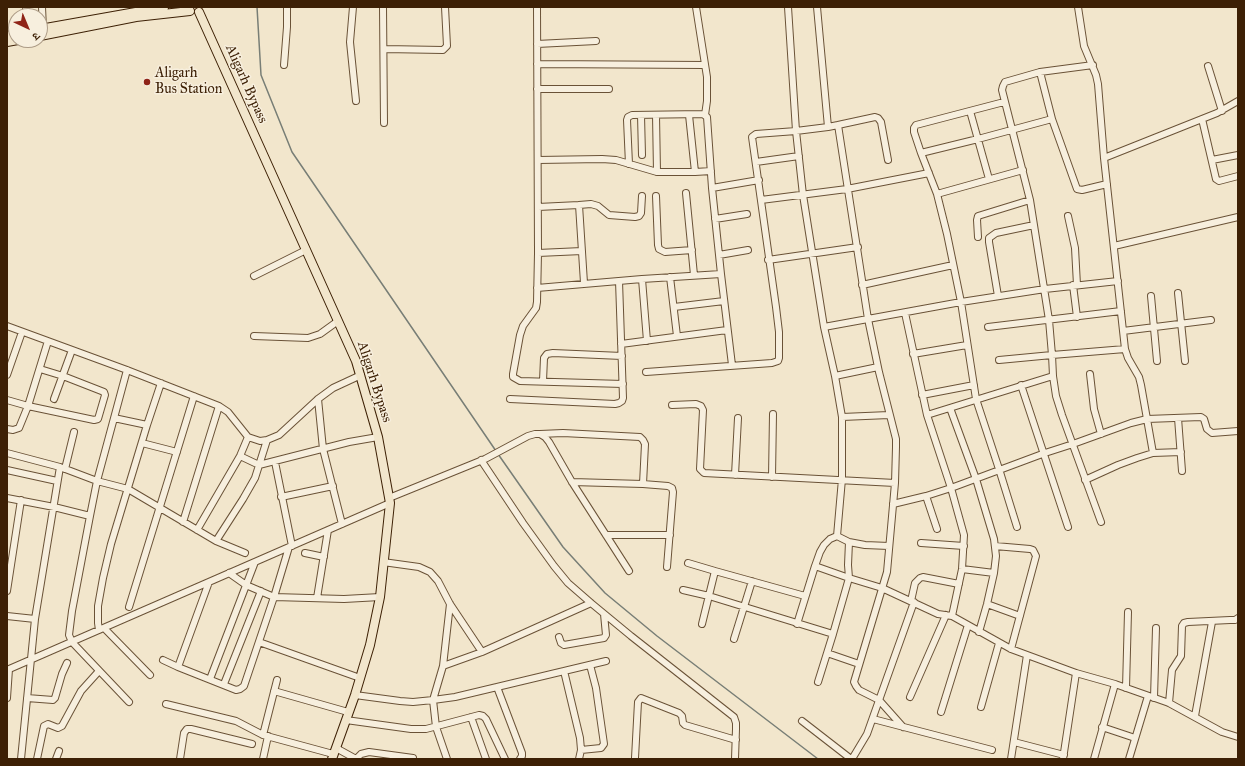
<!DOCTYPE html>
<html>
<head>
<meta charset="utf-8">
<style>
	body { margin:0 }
	#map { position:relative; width:1245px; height:766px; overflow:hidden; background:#f2e6cc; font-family:"IM FELL Great Primer","Noto Serif Devanagari",serif }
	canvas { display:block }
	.frame { position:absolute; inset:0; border:8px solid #3d2005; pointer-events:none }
	.north { position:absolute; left:8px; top:8px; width:40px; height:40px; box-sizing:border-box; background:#f7efde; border:1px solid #ad9c87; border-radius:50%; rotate:136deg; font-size:11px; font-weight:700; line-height:16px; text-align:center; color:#3d2005 }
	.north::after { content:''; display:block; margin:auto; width:14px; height:18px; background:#8f2418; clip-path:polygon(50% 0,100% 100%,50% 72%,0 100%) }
</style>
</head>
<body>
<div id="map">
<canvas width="1245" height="766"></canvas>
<div class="frame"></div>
<div class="north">उ</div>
</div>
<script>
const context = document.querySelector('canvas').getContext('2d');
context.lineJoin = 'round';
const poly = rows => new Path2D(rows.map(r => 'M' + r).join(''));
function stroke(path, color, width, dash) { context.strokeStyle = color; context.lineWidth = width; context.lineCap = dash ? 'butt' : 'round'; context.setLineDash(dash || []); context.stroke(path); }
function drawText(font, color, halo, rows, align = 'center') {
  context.font = font + ' "IM FELL Great Primer",serif'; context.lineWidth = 3; context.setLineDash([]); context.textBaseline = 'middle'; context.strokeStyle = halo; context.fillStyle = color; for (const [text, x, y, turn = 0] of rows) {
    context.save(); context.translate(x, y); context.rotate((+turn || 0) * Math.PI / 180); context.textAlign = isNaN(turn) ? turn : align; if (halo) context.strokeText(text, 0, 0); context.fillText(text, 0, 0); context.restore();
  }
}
const stream = poly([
	[257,7,261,75,292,152,496,451],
	[498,454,563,547,605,593,657,636,818,759]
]);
const minor = poly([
	[26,7,27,16],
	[42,7,43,28],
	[353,7,350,42,356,101],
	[383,7,384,123],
	[537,7,538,253,537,302,536,308,523,326,520,335,513,374,513,377,520,381,623,384],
	[696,7,707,77,707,101,705,115],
	[788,7,796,131,828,127],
	[817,7,828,127,838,125,868,319,879,372,896,439,896,447,895,483,887,572,854,682,856,686,859,690,879,700,903,727],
	[1078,7,1084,46,1096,75,1098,84,1104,158,1125,349,1128,358,1139,377,1141,385,1153,453],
	[537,44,596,41],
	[384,49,443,50,447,46,445,7],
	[537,64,705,65],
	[284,65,287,27,287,7],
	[1208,66,1222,111],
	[537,89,609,89],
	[970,111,989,179],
	[641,115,642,155],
	[656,115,657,172],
	[689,115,695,172],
	[1052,119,1077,189,1082,190,1107,184],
	[1202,119,1216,179,1219,181,1238,176],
	[838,125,875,117,878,118,881,122,888,160],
	[921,153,914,132,914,128,916,125,1004,102],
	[1104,158,1217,113,1238,101],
	[538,160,602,159,616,160,657,172,695,172,711,171],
	[1212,160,1238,155],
	[756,162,799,156],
	[629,164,627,120,628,117,632,115,703,114,707,117,712,188],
	[686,193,694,275],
	[937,194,1023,170],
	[656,196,658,245,659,249,665,252,692,250],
	[761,200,847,189,929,173],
	[579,205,591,204,598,206,609,215,635,217,639,216,641,213,642,196],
	[538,207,579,205,584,283],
	[1068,216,1075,248,1077,285],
	[715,219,747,214],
	[978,237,977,220,978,216,1030,200],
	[1114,246,1238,217],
	[538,253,582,251],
	[719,255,748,250],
	[768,260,858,247],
	[254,276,306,250],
	[670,277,677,336],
	[642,279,647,341],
	[862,285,953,265],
	[1073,285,1077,317],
	[537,288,642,279,721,274],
	[1178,293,1185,361],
	[998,296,989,242,989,238,996,233,1034,225],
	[1151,296,1157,361],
	[674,307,724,301],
	[905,313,927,415,951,488,964,535,962,569,952,616,938,614,882,588,849,578,848,565,849,542,837,536,842,479,842,417,835,376,824,327,961,302,1045,289,1118,281],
	[7,326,127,370,219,406,228,412,248,437,260,441,267,440,279,435,318,399,333,388,361,375],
	[988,327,1121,311],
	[1123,331,1211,320],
	[254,336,308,338,320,334,338,321],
	[621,344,727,330],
	[913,354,967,345],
	[999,360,1052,355,1049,320,1030,200,1002,90,1003,86,1005,82,1040,72],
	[732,365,721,274,712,188,759,180],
	[40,369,63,376,104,392,105,395,98,419,94,420,28,406,48,341],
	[646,372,772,363,778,361,779,358,779,332,776,307,752,137,756,134,796,131,803,195,824,327],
	[1090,374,1094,409,1101,434],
	[7,375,22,332],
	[835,376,878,367],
	[1053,376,1052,355,1125,349],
	[543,381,544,358,547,354,553,353,622,356],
	[1021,385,1068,527],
	[922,395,974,385],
	[54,399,72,350],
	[318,399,323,449,342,524],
	[510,399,615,404,619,403,622,401,623,398,619,281],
	[7,400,28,406,19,428,13,430,7,429],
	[672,405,696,404,701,406,703,410,700,469,704,473,895,483],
	[950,408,976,479,994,539,996,556,994,573,962,569],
	[927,415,1053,376,1056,396,1062,415,1101,522],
	[842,417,889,415],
	[114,418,147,425],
	[1178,418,1182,471],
	[540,434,563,433,640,437,643,440,645,444,643,484],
	[142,443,177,452],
	[7,453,60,467,97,481,128,489,216,541,245,553],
	[240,456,259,465,349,442,378,437],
	[481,460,523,523,554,566,568,583,591,603,631,636,734,717,736,723,736,729,735,759],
	[275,462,292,546],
	[65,469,74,432],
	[7,470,57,481],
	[735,475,738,418],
	[772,477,773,414],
	[1085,480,1118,465,1137,458,1153,453,1181,452],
	[572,482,643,484,668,486,672,488,673,492,667,567],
	[926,496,937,529],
	[281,497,333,486],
	[7,498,54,507,90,516,97,481,127,370],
	[389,498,485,459,528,436,535,434,540,434,545,437,549,442,572,482,629,571],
	[893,504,926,496,951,488,1045,453,1073,444,1131,423,1147,419,1201,417,1204,419,1207,429,1212,433,1238,431],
	[90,516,72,611,69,635,72,642,129,702],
	[183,522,219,406],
	[1017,527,999,469,976,399,961,302,947,234,937,194,921,153,978,139,1052,119,1040,72,1093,65],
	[197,530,240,456,248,437],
	[606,535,670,535],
	[216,541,243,499,255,478,267,440],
	[849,542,865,545,889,546],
	[921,543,964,546],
	[995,546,1030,549,1033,550,1036,556,1011,649],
	[305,553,324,557],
	[383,562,419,567,430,572,438,581,450,604,482,652],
	[688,563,715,571],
	[229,573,246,585,274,597,289,547],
	[683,590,709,596,833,634,849,578,815,566],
	[7,591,21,500],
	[317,598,328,530],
	[911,601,915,583,920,578,923,577,959,584],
	[987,604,1020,616],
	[129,607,194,396],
	[7,616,35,619],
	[952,616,1011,649,1076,673,1115,684,1169,703,1222,732,1238,737],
	[702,624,715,571,805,596],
	[797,624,815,566,820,552,824,545,830,539,837,536],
	[104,628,150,675],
	[99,630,98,623,98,606,103,578,111,544,147,425,161,383],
	[979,632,987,604,994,573],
	[559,637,561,643,564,645,604,638,606,635,604,614],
	[734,639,752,581],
	[259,642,360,678],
	[827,653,859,664],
	[163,660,178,667,236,690,240,689,244,686,274,597,344,599,380,597],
	[443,666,450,604],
	[178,667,209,582],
	[7,670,390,503],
	[564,671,580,738,581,750,579,759],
	[210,679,255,562],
	[818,682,833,634],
	[224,684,261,591],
	[497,687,606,661],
	[1126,688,1128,612],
	[274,691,348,712],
	[355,695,400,701,413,702,433,700,436,727,447,759],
	[910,697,946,615],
	[7,698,9,669],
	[27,698,53,700,55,698,62,674,67,663],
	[1154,698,1156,628],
	[1169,703,1172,670,1181,656,1182,626,1184,623,1188,622,1230,620,1235,620,1238,618],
	[166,704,236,721,263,735,333,754],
	[981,707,999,643],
	[941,712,968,625],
	[1195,716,1212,622],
	[471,717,486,759],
	[873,719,992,750],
	[346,720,411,729,426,729,479,715,483,716,486,719,505,759],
	[802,721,851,759],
	[1102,727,1135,738],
	[263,735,277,680],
	[1014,742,1064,755],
	[336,748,356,759],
	[581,750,601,748,604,744,596,688,590,665],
	[635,758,638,702,641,698,679,713,682,716,683,723,685,725,736,740],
	[21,759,35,619,60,467],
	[37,759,44,726,48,724,58,728,62,726,81,691,99,671],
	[56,759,59,751],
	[180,759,184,733,187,729,191,729,252,744],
	[263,759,268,736],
	[356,759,361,754,369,752,413,758],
	[520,759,522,756,522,753,497,687,455,697,433,700,443,666,482,652,591,603],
	[852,759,867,734,914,602],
	[1011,759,1027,655],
	[1063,759,1076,673],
	[1094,759,1115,684],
	[1129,759,1148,696]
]);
const major = poly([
	[199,12,356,361,378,437,390,503,380,597,370,645,355,695,332,759],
	[40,29,164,7],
	[7,36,16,34],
	[40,36,136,17,190,11],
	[7,42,18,40]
]);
const markers = [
	[147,82,4,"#8f2418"]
];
const poiNames = [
	["Aligarh",155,74],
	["Bus Station",155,90]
];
const streetNames = [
	["Aligarh Bypass",246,84,66],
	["Aligarh Bypass",374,382,72]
];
stroke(stream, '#787e76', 1.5);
stroke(minor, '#6a5237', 8);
stroke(major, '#3d2005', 10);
stroke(minor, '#f7efde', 6);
stroke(major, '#f2e6cc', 8);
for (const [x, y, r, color] of markers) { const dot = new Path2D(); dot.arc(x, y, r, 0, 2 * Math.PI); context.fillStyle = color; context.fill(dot); stroke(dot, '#f7efde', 1.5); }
drawText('14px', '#3d2005', '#f7efde', poiNames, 'left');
drawText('14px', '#3d2005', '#f7efde', streetNames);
</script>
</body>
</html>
